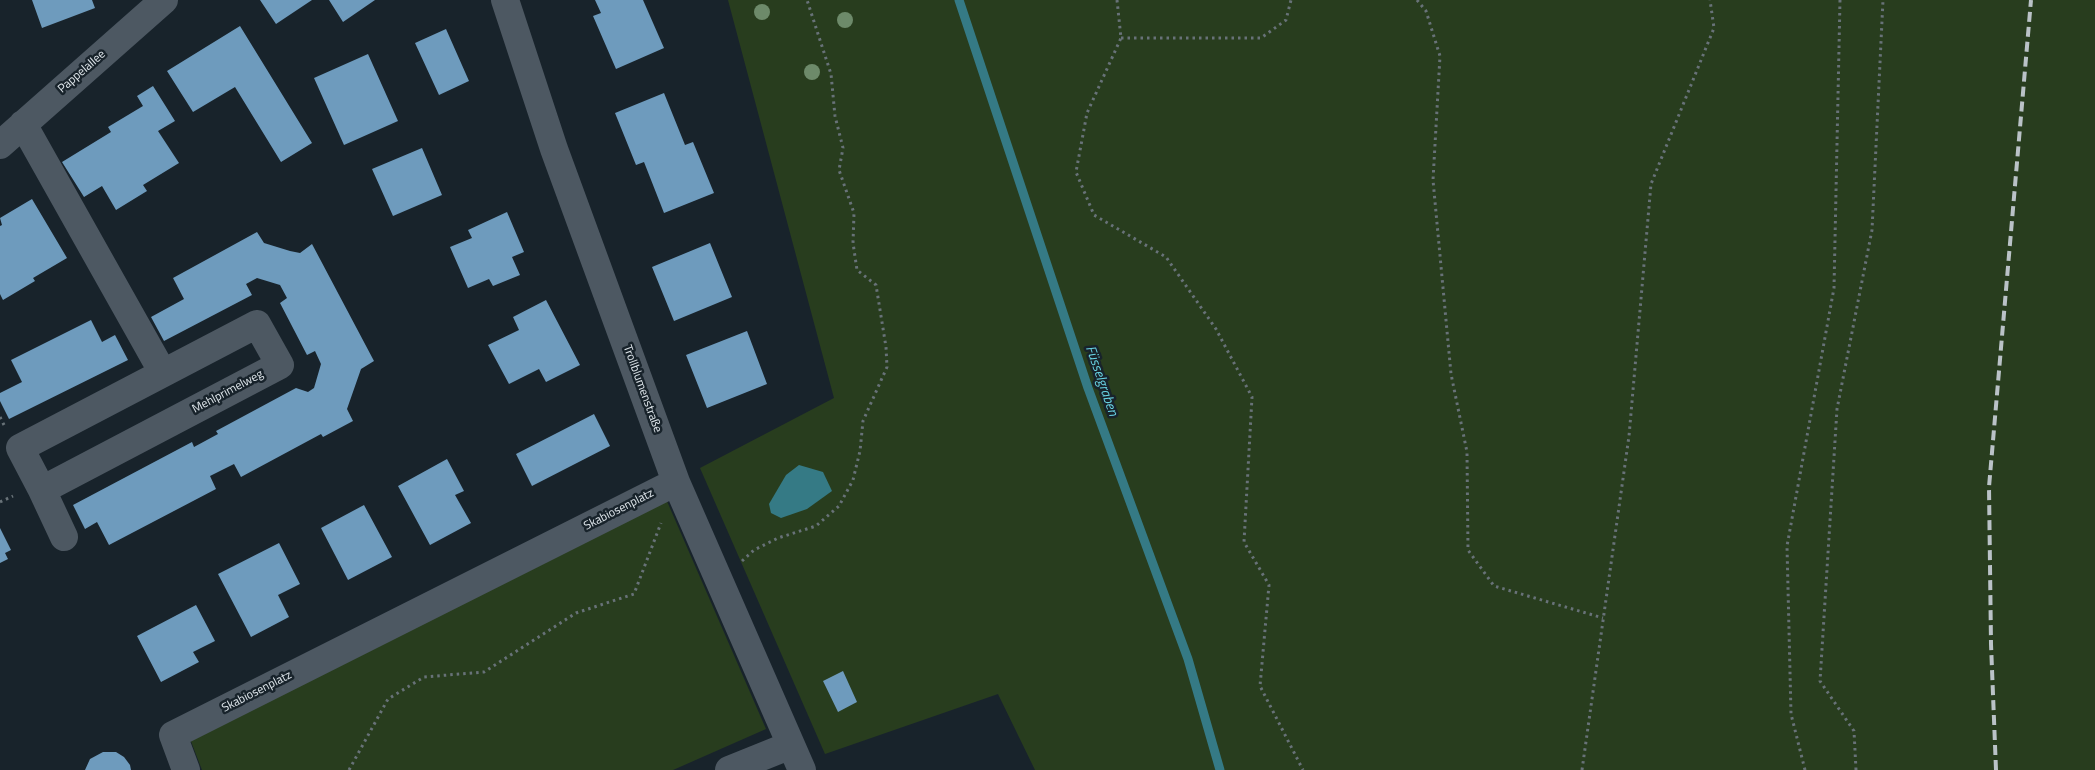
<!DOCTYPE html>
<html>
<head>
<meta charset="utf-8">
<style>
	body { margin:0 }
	canvas { display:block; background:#18232b }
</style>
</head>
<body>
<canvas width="2095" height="770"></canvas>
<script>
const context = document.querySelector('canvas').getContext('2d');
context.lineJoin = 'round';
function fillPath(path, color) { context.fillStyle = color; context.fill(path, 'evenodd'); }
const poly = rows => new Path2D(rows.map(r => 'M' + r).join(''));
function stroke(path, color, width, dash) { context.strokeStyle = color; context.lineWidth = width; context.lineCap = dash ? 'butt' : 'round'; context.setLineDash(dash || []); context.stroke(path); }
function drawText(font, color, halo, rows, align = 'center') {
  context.font = font + ' "Titillium Web",sans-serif'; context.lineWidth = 5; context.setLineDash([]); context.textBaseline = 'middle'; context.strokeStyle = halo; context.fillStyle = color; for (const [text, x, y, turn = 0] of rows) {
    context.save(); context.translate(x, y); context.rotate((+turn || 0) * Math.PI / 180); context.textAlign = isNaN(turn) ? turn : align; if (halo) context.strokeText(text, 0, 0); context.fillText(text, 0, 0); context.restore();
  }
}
const green = poly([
	[728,0,2095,0,2095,770,1035,770,998,694,825,754,700,468,834,398],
	[666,499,766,729,673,770,202,770,189,736]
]);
const water = poly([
	[799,465,823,472,832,491,807,509,781,518,771,513,769,504,786,475]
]);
const stream = poly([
	[959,0,1088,388,1188,659,1220,770]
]);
const building = poly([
	[32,0,92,0,95,8,42,28],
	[260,0,312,0,276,24],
	[329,0,375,0,343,22],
	[595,0,643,0,664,48,616,69,593,16,601,13],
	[240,26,312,143,281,162,235,87,193,112,167,71],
	[446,29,469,81,439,95,415,43],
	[368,54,398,121,344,145,314,78],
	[153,86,175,121,158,131,179,163,143,185,147,191,116,210,102,186,84,197,62,162,111,132,108,127,143,106,137,96],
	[664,93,685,145,693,142,714,193,664,213,644,162,636,165,615,113],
	[422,148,442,195,393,216,372,169],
	[32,199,67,258,33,278,35,281,3,300,0,294,0,226,2,225,0,218],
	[507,212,524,252,512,257,520,275,493,286,489,279,468,288,450,247,472,238,468,230],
	[257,232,264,243,290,251,300,253,312,244,374,361,361,369,347,409,353,421,323,437,321,434,241,477,234,464,210,476,216,489,109,545,97,522,85,529,73,505,192,442,194,447,218,434,216,431,296,388,308,392,314,388,321,364,315,351,307,355,280,303,287,298,280,285,257,278,246,284,252,295,164,341,151,317,184,299,173,278],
	[710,243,732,297,674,321,652,267],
	[546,300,580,365,546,382,539,369,509,384,488,345,519,330,513,317],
	[91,320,102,342,115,335,128,360,9,419,0,401,0,393,22,382,11,360],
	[747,331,767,384,707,408,686,355],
	[594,414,610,446,532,486,516,454],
	[447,459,464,491,455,495,471,523,430,545,398,486],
	[364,505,392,557,348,580,321,528],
	[0,528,11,550,5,553,8,559,0,563],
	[279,543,300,584,278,595,289,617,251,637,218,574],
	[196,605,215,641,193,652,199,662,161,682,137,636],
	[843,671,857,702,838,712,823,681],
	[103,752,116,752,124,757,130,765,131,770,85,770,90,759]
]);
const path = poly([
	[1117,0,1121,38,1087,113,1076,172,1094,215,1166,257,1216,329,1252,397,1244,542,1269,585,1260,686,1303,770],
	[1417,0,1426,11,1440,56,1433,180,1451,374,1467,452,1468,550,1494,586,1603,618],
	[1121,38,1261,38,1286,20,1291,0],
	[0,417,4,425],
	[0,502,13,496],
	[742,561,754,550,778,538,816,526,839,506,853,480,860,451,863,421,887,367,886,347,876,285,857,270,853,243,854,213,839,170,843,148,835,116,831,74,807,0],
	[349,770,388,699,424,677,484,672,576,613,634,594,661,523],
	[1582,770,1629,436,1651,184,1714,28,1710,0],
	[1805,770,1791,714,1787,546,1834,288,1840,0],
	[1856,770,1854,731,1820,681,1837,409,1872,230,1883,0]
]);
const minor = poly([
	[505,0,554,149,676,482,802,770],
	[23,124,163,373],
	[0,145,164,0],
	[257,324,280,365,42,490,20,448,257,324],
	[42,490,64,537],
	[186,770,173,735,676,482],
	[729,770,791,745]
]);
const rail = poly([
	[1996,770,1991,644,1989,487,2031,0]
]);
const trees = [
	[762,12],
	[845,20],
	[812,72]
];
const streetNames = [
	["Pappelallee",82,72,-41],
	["Trollblumenstraße",642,389,70],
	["Mehlprimelweg",228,392,-28],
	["Skabiosenplatz",619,510,-27],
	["Skabiosenplatz",257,692,-27]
];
const waterNames = [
	["Füsselgraben",1101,381,71]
];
fillPath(green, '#283d1e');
fillPath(water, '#357a85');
stroke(stream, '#357a85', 9);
fillPath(building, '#6e9bbd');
stroke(path, '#687278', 3, [2.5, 4]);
stroke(minor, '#4d5862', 28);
stroke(rail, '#bac2c7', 4, [10, 5]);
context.fillStyle = '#6d8a6a';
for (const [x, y] of trees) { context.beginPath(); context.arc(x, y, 8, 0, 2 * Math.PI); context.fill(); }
drawText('12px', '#e0e7ec', '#18232b', streetNames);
drawText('italic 14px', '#69d4e4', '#18232b', waterNames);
</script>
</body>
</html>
